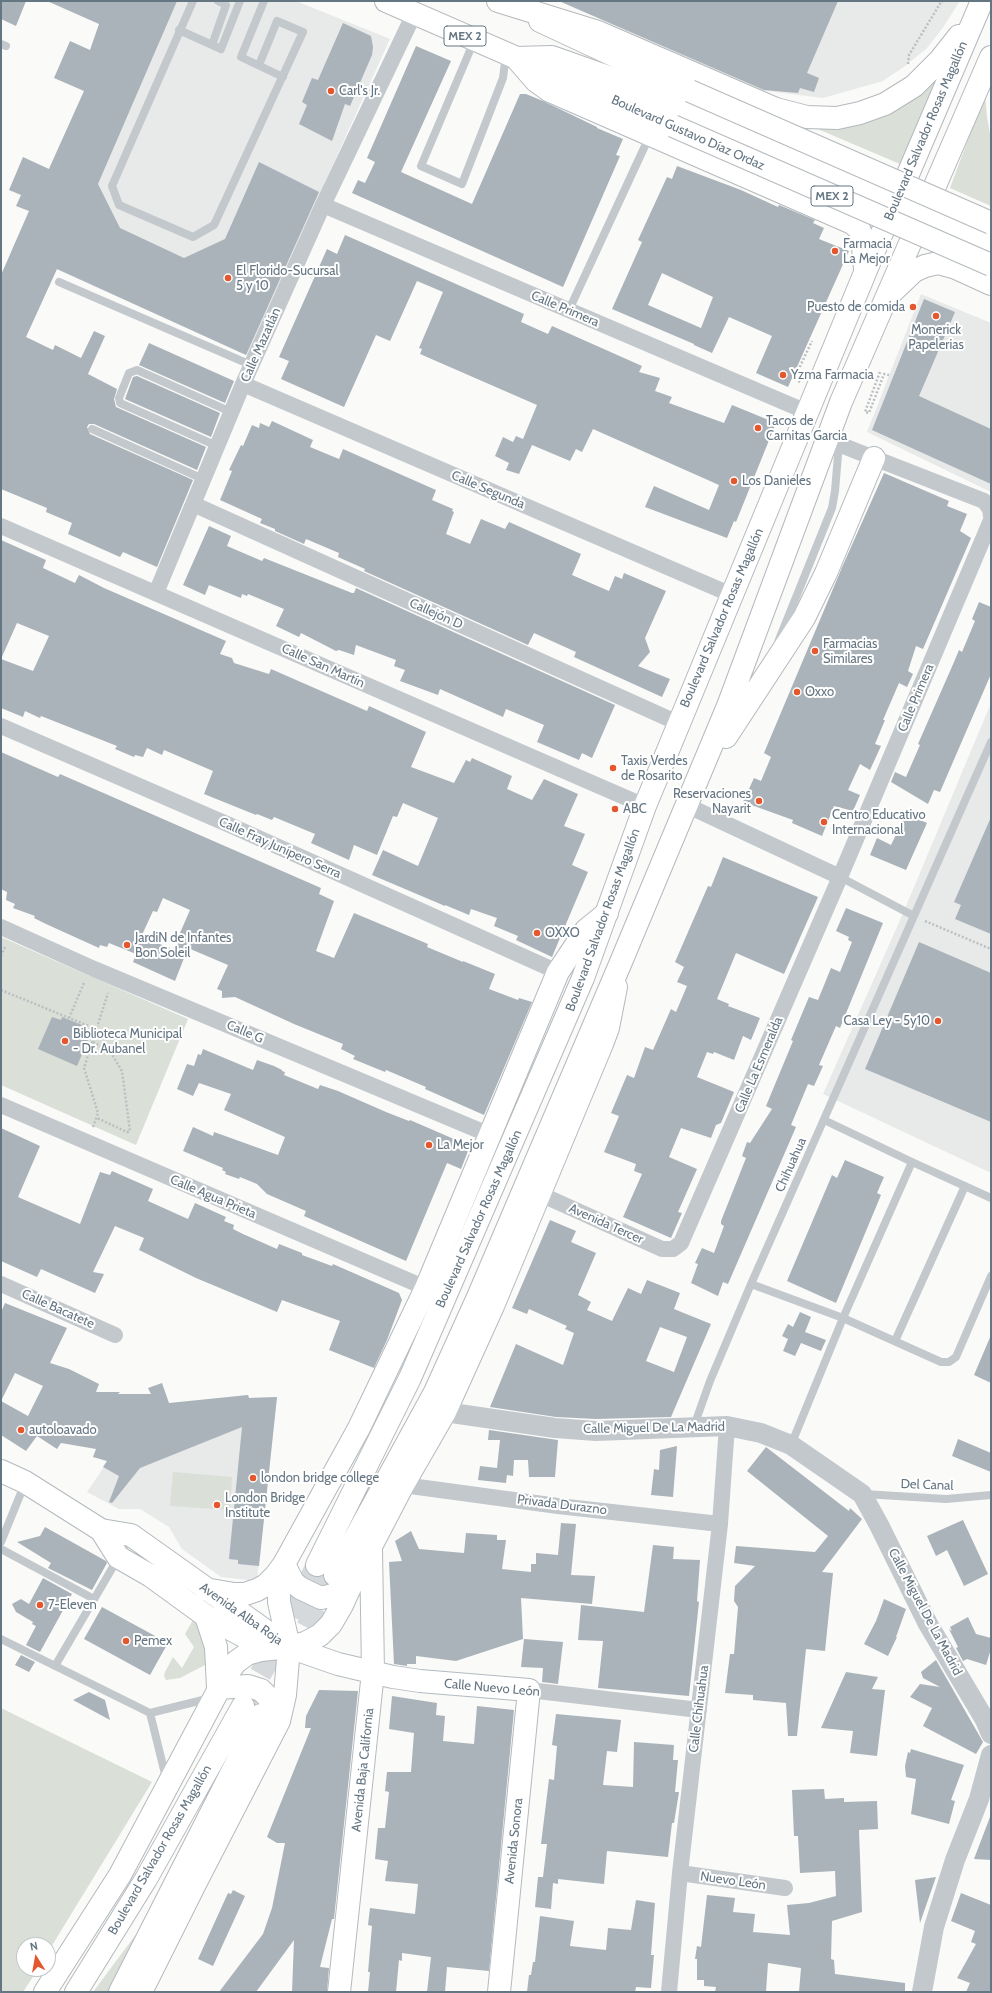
<!DOCTYPE html>
<html>
<head>
<meta charset="utf-8">
<style>
	body { margin:0 }
	#map { position:relative; width:992px; height:1993px; overflow:hidden; background:#fafaf8; font-family:Cabin,sans-serif }
	canvas { display:block }
	.frame { position:absolute; inset:0; border:2px solid #657683; pointer-events:none }
	.north { position:absolute; left:16px; top:1937px; width:40px; height:40px; box-sizing:border-box; background:#fff; border:1px solid #c1c8cd; border-radius:50%; rotate:349deg; font-size:11px; font-weight:700; line-height:16px; text-align:center; color:#657683 }
	.north::after { content:''; display:block; margin:auto; width:14px; height:18px; background:#e4572e; clip-path:polygon(50% 0,100% 100%,50% 72%,0 100%) }
</style>
</head>
<body>
<div id="map">
<canvas width="992" height="1993"></canvas>
<div class="frame"></div>
<div class="north">N</div>
</div>
<script>
const context = document.querySelector('canvas').getContext('2d');
context.lineJoin = 'round';
function fillPath(path, color) { context.fillStyle = color; context.fill(path, 'evenodd'); }
const poly = rows => new Path2D(rows.map(r => 'M' + r).join(''));
function stroke(path, color, width, dash) { context.strokeStyle = color; context.lineWidth = width; context.lineCap = dash ? 'butt' : 'round'; context.setLineDash(dash || []); context.stroke(path); }
function drawText(font, color, halo, rows, align = 'center') {
  context.font = font + ' Cabin,sans-serif'; context.lineWidth = 4; context.setLineDash([]); context.textBaseline = 'middle'; context.strokeStyle = halo; context.fillStyle = color; for (const [text, x, y, turn = 0] of rows) {
    context.save(); context.translate(x, y); context.rotate((+turn || 0) * Math.PI / 180); context.textAlign = isNaN(turn) ? turn : align; if (halo) context.strokeText(text, 0, 0); context.fillText(text, 0, 0); context.restore();
  }
}
const built = poly([
	[125,1,296,1,390,39,320,193,249,356,12,249],
	[559,1,960,1,942,29,926,49,905,66,883,81,823,98,758,90],
	[921,294,991,323,991,492,867,432],
	[991,703,991,1173,823,1094,904,911],
	[248,1395,249,1398,277,1397,257,1581,221,1577,182,1549,169,1527,140,1509,119,1509,87,1492,127,1433,186,1402]
]);
const green = poly([
	[943,68,900,164,806,124,824,125],
	[985,94,987,117,991,139,991,206,950,188],
	[1,937,188,1019,136,1145,1,1085],
	[173,1472,232,1477,230,1510,170,1506],
	[193,1620,202,1625,207,1664,180,1678,166,1680,164,1676,165,1672,173,1657,182,1668,194,1647,185,1634],
	[1,1708,152,1782,48,1952,48,1945,24,1945,24,1969,38,1969,23,1992,1,1992],
	[137,1933,126,1965,113,1992,93,1992]
]);
const building = poly([
	[1,1,26,1,16,26,1,19],
	[47,1,177,1,98,184,120,228,184,258,225,239,259,162,319,192,246,355,57,269,26,337,53,350,55,345,81,358,94,331,105,336,88,374,117,389,114,399,116,407,206,447,197,470,94,424,89,424,87,427,90,434,193,480,157,567,123,552,120,557,68,534,72,523,46,512,47,508,1,489,1,275,29,211,16,206,21,195,9,190,23,157,49,169,84,91,54,78,70,41,90,50,99,24],
	[559,1,838,1,807,73,819,78,814,92,800,88,798,93,764,90],
	[343,23,371,36,373,47,372,55,350,106,345,104,332,141,299,124,307,105,302,102,312,78,318,80],
	[416,46,451,61,401,172,472,204,520,94,526,94,543,101,597,127,597,128,623,139,616,155,620,156,563,287,352,193,358,180,365,183,375,162,367,158],
	[677,166,741,190,778,207,779,205,815,220,813,223,824,228,819,239,849,251,788,387,756,373,772,336,729,317,712,353,694,345,694,344,612,309,642,242,638,240,667,177,672,179],
	[662,273,713,297,701,328,648,305],
	[345,235,524,314,521,322,548,334,552,326,642,366,639,372,660,378,655,391,672,397,669,403,724,423,732,405,776,423,736,522,734,521,727,538,645,507,654,486,709,510,719,485,593,429,582,452,576,449,570,461,532,445,519,474,506,470,509,463,495,456,503,437,513,442,516,436,523,439,537,405,420,354,422,349,419,348,443,292,417,281,390,341,376,335,344,407,281,379,289,361,279,357,327,249,337,254],
	[924,299,955,312,919,396,991,429,991,484,872,430],
	[149,343,234,381,225,403,139,365],
	[137,376,220,413,211,437,125,399,133,377],
	[272,421,313,440,310,447,339,459,343,449,436,490,432,500,453,509,452,511,454,512,446,534,470,544,481,519,505,529,509,522,581,554,572,575,609,591,615,576,622,579,624,573,666,591,645,638,650,652,638,666,670,679,662,697,574,657,576,652,534,633,528,645,364,571,365,569,338,557,339,553,306,539,304,544,275,531,275,529,260,523,262,519,220,500,232,471,229,470,241,445,243,446,252,425,259,428,260,423,269,427],
	[884,473,949,501,947,506,967,514,960,531,971,538,923,649,916,646,908,671,913,674,907,687,899,683,883,720,885,720,875,744,881,746,870,770,860,764,848,790,860,795,853,811,834,806,822,836,792,823,793,820,743,802,754,778,761,781,771,757,764,753,843,565],
	[209,526,231,536,227,546,262,561,264,558,352,593,354,593,356,588,615,705,592,758,582,753,579,760,537,742,544,725,506,709,503,717,440,689,438,695,400,681,405,670,394,666,396,660,356,645,354,655,339,650,336,651,301,633,299,637,276,626,284,609,248,594,247,596,242,594,241,598,209,585,205,595,183,585],
	[1,540,46,560,43,568,75,583,79,575,104,588,226,641,220,654,232,658,234,663,269,674,271,669,367,711,369,706,426,732,411,767,454,783,466,760,470,762,472,758,512,776,507,789,532,800,544,779,578,794,564,826,585,834,572,865,588,872,552,957,516,940,518,936,494,926,497,918,471,909,469,915,445,905,445,906,372,875,383,850,418,866,438,818,403,803,397,817,393,816,377,855,354,845,349,860,311,843,315,834,274,817,272,820,257,814,256,815,204,794,213,771,164,750,162,755,147,748,143,757,135,755,134,757,115,749,117,746,41,716,40,718,25,711,23,717,1,708,1,659,33,671,49,636,17,623,1,659],
	[979,602,991,607,991,674,940,792,934,790,928,804,891,782,895,772,906,777,920,745,918,744,954,662,959,650,962,652,975,621,972,619],
	[1,752,58,777,60,774,321,888,319,894,334,901,316,951,334,958,354,913,428,944,427,947,463,962,463,961,495,974,489,989,518,1000,519,998,532,1002,484,1115,425,1089,426,1087,386,1070,385,1072,353,1059,355,1056,341,1049,343,1044,294,1024,235,997,222,998,222,991,217,989,228,965,188,948,175,981,133,962,136,954,109,943,107,947,100,945,99,948,46,924,34,918,35,916,13,908,15,904,6,900,7,892,1,889],
	[163,898,190,910,173,949,141,937,153,911,157,912],
	[906,814,927,823,906,870,870,855,877,838,891,845],
	[991,817,991,934,955,919,961,905,954,902],
	[723,857,818,897,784,974,736,953,717,999,729,1004,728,1006,760,1018,751,1040,743,1036,734,1060,714,1052,713,1054,707,1052,697,1077,734,1092,721,1123,716,1125,711,1138,681,1128,669,1157,697,1169,678,1212,682,1213,671,1238,623,1217,642,1174,634,1171,636,1164,604,1152,619,1116,611,1113,627,1075,634,1078,645,1047,653,1050,671,1009,676,1012,687,986,677,982,684,967,675,962,708,886,711,887],
	[846,908,883,923,840,1028,836,1026,819,1065,823,1066,814,1086,808,1084,791,1125,796,1127,728,1284,723,1282,718,1296,691,1283,698,1264,695,1263,702,1248,714,1253,724,1226,721,1224,721,1221,746,1158,742,1156,747,1142,750,1143,772,1109,766,1106,793,1041,791,1040,809,997,818,1000,831,968,840,972,852,942,848,940,849,937,836,931],
	[919,942,991,973,991,1122,865,1069],
	[52,1017,61,1020,62,1017,82,1025,81,1028,91,1033,77,1066,38,1049],
	[203,1049,253,1070,257,1060,274,1066,282,1070,282,1071,285,1072,284,1075,318,1089,320,1085,338,1091,386,1112,409,1121,410,1120,470,1146,461,1169,447,1163,406,1261,304,1216,306,1211,267,1194,257,1184,240,1177,239,1179,225,1174,226,1172,222,1170,223,1168,183,1151,193,1127,213,1136,214,1132,278,1155,285,1137,224,1110,231,1094,199,1083,193,1096,177,1089,187,1064,194,1066,198,1054,201,1055],
	[1,1128,40,1146,18,1197,80,1224,100,1172,110,1175,112,1171,153,1189,148,1201,188,1219,195,1203,226,1217,224,1221,234,1225,233,1229,243,1234,277,1249,279,1244,302,1253,302,1255,332,1266,333,1264,399,1293,402,1300,387,1340,374,1368,329,1350,340,1321,282,1300,277,1312,196,1278,139,1250,144,1238,115,1226,93,1272,104,1274,95,1293,41,1269,37,1277,1,1261],
	[845,1160,884,1177,877,1193,881,1195,836,1303,787,1281,832,1175,837,1178],
	[550,1220,576,1231,571,1242,596,1253,578,1295,591,1302,587,1310,612,1321,628,1288,641,1294,647,1280,680,1293,674,1309,711,1324,671,1417,596,1419,556,1417,490,1407,516,1344,563,1365,574,1333,565,1329,567,1326,529,1309,527,1314,512,1308],
	[660,1327,687,1337,674,1372,646,1361],
	[5,1303,67,1328,50,1363,69,1369,99,1384,96,1392,120,1392,118,1394,151,1394,148,1388,162,1383,169,1403,248,1395,249,1398,277,1397,259,1566,238,1564,238,1560,229,1559,242,1427,140,1468,112,1503,109,1502,119,1476,103,1467,107,1461,93,1457,96,1449,61,1443,57,1449,37,1436,26,1451,1,1435,1,1401,28,1416,43,1386,15,1373,1,1401,1,1312],
	[800,1312,811,1317,805,1332,826,1340,821,1351,801,1343,795,1356,783,1351,788,1339,782,1336,788,1324,793,1327],
	[991,1335,991,1383,974,1375],
	[489,1430,558,1440,555,1477,529,1477,528,1460,514,1460,513,1476,507,1475,506,1483,478,1480,480,1466,497,1468,500,1440,488,1440],
	[958,1439,991,1453,991,1472,952,1456],
	[677,1446,673,1497,651,1495,654,1469,659,1470,660,1450],
	[766,1447,849,1511,850,1508,862,1519,822,1572,833,1573,825,1651,806,1649,797,1736,788,1736,786,1703,753,1700,753,1695,725,1693,730,1654,734,1654,738,1607,734,1601,735,1586,755,1566,734,1563,736,1546,815,1552,828,1536,747,1471],
	[963,1520,988,1574,964,1586,947,1550,936,1556,927,1536],
	[561,1523,576,1524,571,1575,595,1576,592,1604,521,1598,523,1639,456,1661,416,1656,416,1664,407,1664,407,1666,394,1664,389,1562,402,1561,395,1541,411,1531,419,1549,464,1553,466,1533,497,1535,497,1540,506,1540,502,1569,531,1572,531,1564,536,1564,536,1553,558,1555],
	[45,1527,106,1561,107,1563,92,1590,48,1568,51,1563,17,1542,40,1536],
	[653,1545,674,1547,673,1559,700,1560,697,1601,699,1602,689,1696,598,1688,603,1641,578,1640,581,1605,644,1612],
	[43,1578,72,1594,40,1652,26,1645,36,1626,32,1624,33,1622,16,1612,12,1604,21,1599,29,1604],
	[884,1599,906,1609,896,1637,897,1637,888,1656,864,1644,876,1621],
	[102,1607,168,1643,150,1675,84,1639],
	[968,1617,976,1634,991,1638,991,1649,986,1665,967,1659,963,1661,956,1648,958,1647,949,1629,952,1631,950,1627],
	[524,1639,563,1642,558,1684,542,1682,543,1668,521,1667],
	[21,1655,35,1662,29,1672,15,1665],
	[936,1660,983,1742,976,1754,923,1726,932,1708,910,1697,920,1684,940,1687,923,1678,921,1672],
	[846,1672,878,1677,872,1689,885,1690,877,1756,850,1753,853,1731,821,1728],
	[319,1690,358,1691,334,1919,332,1919,320,1967,329,1968,327,1992,292,1992,294,1940,256,1992,219,1992,263,1934,272,1908,285,1843,277,1843,267,1837,311,1728,305,1728,306,1716],
	[89,1692,105,1700,110,1720,73,1700],
	[392,1696,437,1703,436,1715,445,1716,443,1741,474,1744,477,1706,514,1710,489,1971,447,1967,445,1992,427,1992,431,1957,402,1953,402,1961,399,1960,396,1992,368,1992,370,1972,368,1972,372,1926,368,1925,370,1908,415,1914,418,1884,385,1881,388,1861,375,1859,378,1828,385,1828,389,1792,385,1791,387,1772,411,1772,414,1733,389,1729],
	[556,1714,621,1720,617,1752,607,1751,603,1785,633,1787,634,1742,674,1745,673,1760,678,1760,675,1792,679,1792,674,1823,672,1823,668,1857,607,1851,604,1884,558,1879,558,1884,553,1883,551,1909,535,1907,538,1877,543,1877,547,1844,541,1844,549,1779,554,1780,557,1746,552,1745],
	[911,1749,964,1765,951,1800,955,1801,949,1824,911,1814,916,1779,906,1777,905,1766,908,1752,910,1753],
	[824,1789,825,1799,844,1798,844,1802,877,1801,878,1829,859,1830,862,1912,832,1921,831,1959,834,1960,835,1974,905,1983,905,1992,799,1992,801,1968,768,1963,766,1992,715,1992,716,1987,704,1986,704,1980,697,1980,697,1959,695,1959,697,1946,701,1947,707,1895,735,1898,733,1912,755,1914,753,1932,790,1935,787,1905,809,1903,836,1896,835,1871,800,1873,798,1836,794,1836,792,1790],
	[990,1817,991,1860,974,1859],
	[936,1877,920,1923,915,1880],
	[233,1890,245,1896,213,1966,198,1959,228,1893,231,1894],
	[961,1893,991,1905,991,1992,966,1992,970,1983,957,1978,976,1944,971,1942,975,1931,951,1921],
	[636,1900,655,1903,651,1955,654,1955,651,1988,636,1987,635,1992,527,1992,529,1975,531,1975,533,1962,535,1962,540,1916,574,1921,570,1946,606,1950,608,1928,631,1930]
]);
const trunkTunnel = poly([
	[292,1657,331,1581],
	[244,1703,286,1629,317,1565]
]);
const path = poly([
	[908,64,909,55,941,2,943,1],
	[880,372,865,412,869,413,884,374,889,375],
	[800,382,794,379,812,341],
	[925,921,991,949],
	[1,956,5,947],
	[1,990,96,1029],
	[69,1018,84,983,85,984],
	[93,1042,111,1053,122,1071,130,1131,127,1132,97,1118],
	[93,1127,98,1113,84,1068,108,993]
]);
const service = poly([
	[193,1,112,186,119,205,193,237,214,225,303,32,277,21,259,65],
	[264,1,241,57,283,77],
	[179,30,221,49,240,1],
	[474,41,421,166,462,184,503,78,506,54],
	[1,44,6,46],
	[212,45,226,5,218,1],
	[59,282,251,365],
	[569,310,650,135],
	[92,429,203,479],
	[217,446,120,403,119,398,129,373,137,370,231,412],
	[778,642,832,508,835,491,839,443],
	[840,877,914,916],
	[824,1120,912,1162,991,1198],
	[751,1284,843,1318,941,1362,949,1362,956,1357,991,1276],
	[895,1341,965,1186],
	[694,1426,710,1381,751,1284,991,742],
	[791,1445,843,1318,912,1162],
	[864,1494,946,1499,991,1495],
	[1,1542,25,1483],
	[1,1549,94,1599],
	[1,1639,150,1713,211,1698],
	[55,1666,131,1536],
	[150,1713,166,1778]
]);
const minor = poly([
	[323,205,807,412],
	[243,384,732,595],
	[828,440,984,501,990,509,991,516],
	[193,504,678,723],
	[1,526,645,806],
	[156,593,243,384,323,205,414,14],
	[1,726,234,827,558,972],
	[686,805,840,877],
	[1,927,94,969,490,1135],
	[1,1105,426,1288],
	[540,1194,662,1249,673,1249,681,1243,840,877,991,520],
	[1,1284,115,1335],
	[403,1485,558,1506,720,1524],
	[529,1690,699,1710],
	[680,1873,785,1888],
	[669,1992,680,1873,720,1524,727,1426]
]);
const tertiary = poly([
	[445,1412,555,1428,596,1431,727,1426,761,1433,791,1445,862,1494,879,1525,928,1624,985,1720,991,1734],
	[922,1992,934,1927,955,1860,979,1799,991,1755]
]);
const secondary = poly([
	[1,1471,25,1482,101,1530,131,1535,280,1641],
	[101,1530,118,1557,151,1576,206,1616,247,1638,289,1647,338,1664,393,1677,420,1681,529,1690,499,1992],
	[284,1564,293,1582,300,1588,321,1598,333,1595,353,1581],
	[283,1566,279,1579,279,1602,289,1647],
	[205,1589,234,1594,245,1594,257,1590,266,1585,276,1575,284,1564,359,1428,426,1288,558,972,586,930,607,913],
	[289,1647,305,1643,320,1635,331,1624,342,1605,353,1581,403,1485,445,1412,493,1306,602,1044,608,1028,616,987],
	[339,1992,373,1672,371,1549]
]);
const primary = poly([
	[386,1,673,126],
	[540,21,690,91]
]);
const trunk = poly([
	[498,1,598,32,776,109,807,117,837,118,860,113,885,104,914,86,940,60,959,36],
	[516,58,552,57,637,87,897,200,912,202],
	[516,58,536,81,550,91,852,223,859,229,862,236,865,269],
	[909,213,923,213,991,244],
	[893,291,914,271,925,266,938,263,956,268,991,284],
	[726,737,804,618,826,573,874,458],
	[317,1565,410,1378,583,978,645,806,876,246,897,200,982,1],
	[335,1575,435,1392,478,1297,621,962,728,706,841,402,991,57],
	[206,1616,216,1647,218,1688],
	[218,1688,248,1686,261,1690,269,1698,276,1710,279,1721],
	[45,1992,120,1875,227,1674,236,1662,247,1654,261,1650,289,1647,285,1695,279,1721,195,1884,141,1992],
	[76,1992,146,1879,243,1706],
	[120,1992,261,1715]
]);
const primaryBridge = poly([
	[690,91,991,223],
	[673,126,991,265]
]);
const markers = [
	[331,91,4,"#e4572e"],
	[835,251,4,"#e4572e"],
	[228,278,4,"#e4572e"],
	[913,307,4,"#e4572e"],
	[936,316,4,"#e4572e"],
	[783,375,4,"#e4572e"],
	[758,428,4,"#e4572e"],
	[734,481,4,"#e4572e"],
	[815,651,4,"#e4572e"],
	[797,692,4,"#e4572e"],
	[613,768,4,"#e4572e"],
	[759,801,4,"#e4572e"],
	[615,809,4,"#e4572e"],
	[824,822,4,"#e4572e"],
	[537,933,4,"#e4572e"],
	[127,945,4,"#e4572e"],
	[938,1021,4,"#e4572e"],
	[65,1041,4,"#e4572e"],
	[429,1145,4,"#e4572e"],
	[21,1430,4,"#e4572e"],
	[253,1478,4,"#e4572e"],
	[217,1505,4,"#e4572e"],
	[40,1605,4,"#e4572e"],
	[126,1641,4,"#e4572e"]
];
const shields = [
	[465,36,42],
	[832,196,42]
];
const shieldNames = [
	["MEX 2",465,36],
	["MEX 2",832,196]
];
const poiNames = [
	["Carl's Jr.",339,91],
	["Farmacia",843,244],
	["La Mejor",843,259],
	["El Florido-Sucursal",236,271],
	["5 y 10",236,286],
	["Puesto de comida",905,307,"right"],
	["Monerick",936,330,"center"],
	["Papelerias",936,345,"center"],
	["Yzma Farmacia",791,375],
	["Tacos de",766,421],
	["Carnitas Garcia",766,436],
	["Los Danieles",742,481],
	["Farmacias",823,644],
	["Similares",823,659],
	["Oxxo",805,692],
	["Taxis Verdes",621,761],
	["de Rosarito",621,776],
	["Reservaciones",751,794,"right"],
	["Nayarit",751,809,"right"],
	["ABC",623,809],
	["Centro Educativo",832,815],
	["Internacional",832,830],
	["OXXO",545,933],
	["JardiN de Infantes",135,938],
	["Bon Soleil",135,953],
	["Casa Ley - 5y10",930,1021,"right"],
	["Biblioteca Municipal",73,1034],
	["- Dr. Aubanel",73,1049],
	["La Mejor",437,1145],
	["autoloavado",29,1430],
	["london bridge college",261,1478],
	["London Bridge",225,1498],
	["Institute",225,1513],
	["7-Eleven",48,1605],
	["Pemex",134,1641]
];
const streetNames = [
	["Boulevard Salvador Rosas Magallón",926,131,-67],
	["Boulevard Gustavo Díaz Ordaz",688,133,24],
	["Calle Primera",565,309,23],
	["Calle Mazatlán",261,345,-66],
	["Calle Segunda",488,490,23],
	["Callejón D",436,614,24],
	["Boulevard Salvador Rosas Magallón",722,618,-67],
	["Calle San Martín",323,666,24],
	["Calle Primera",916,698,-67],
	["Calle Fray Junípero Serra",280,848,24],
	["Boulevard Salvador Rosas Magallón",603,920,-70],
	["Calle G",245,1032,23],
	["Calle La Esmeralda",759,1065,-67],
	["Chihuahua",791,1165,-66],
	["Calle Agua Prieta",213,1197,23],
	["Boulevard Salvador Rosas Magallón",479,1219,-66],
	["Avenida Tercer",606,1224,24],
	["Calle Bacatete",58,1309,24],
	["Calle Miguel De La Madrid",654,1428,-1],
	["Del Canal",927,1485,2],
	["Privada Durazno",562,1505,7],
	["Calle Miguel De La Madrid",925,1612,62],
	["Avenida Alba Roja",241,1614,35],
	["Calle Nuevo León",492,1688,5],
	["Calle Chihuahua",699,1709,-83],
	["Avenida Baja California",363,1770,-84],
	["Avenida Sonora",514,1841,-84],
	["Boulevard Salvador Rosas Magallón",160,1850,-60],
	["Nuevo León",733,1881,8]
];
fillPath(built, '#e8e9e9');
fillPath(green, '#dadfd7');
fillPath(building, '#aab3b9');
stroke(trunkTunnel, '#d5d9db', 22, [22, 11]);
stroke(secondary, '#b3babf', 24);
stroke(primary, '#b5babe', 24);
stroke(trunk, '#b4b9bd', 24);
stroke(path, '#bbbfc2', 2.5, [2, 2]);
stroke(service, '#c3c8cc', 8);
stroke(minor, '#c3c8cc', 16);
stroke(tertiary, '#c3c8cc', 20);
stroke(secondary, '#fff', 22);
stroke(primary, '#fff', 22);
stroke(trunk, '#fff', 22);
stroke(primaryBridge, '#b5babe', 24, []);
stroke(primaryBridge, '#fff', 22);
for (const [x, y, r, color] of markers) { const dot = new Path2D(); dot.arc(x, y, r, 0, 2 * Math.PI); context.fillStyle = color; context.fill(dot); stroke(dot, '#fff', 1.5); }
for (const [x, y, w] of shields) { const box = new Path2D(); box.roundRect(x - w / 2, y - 10, w, 20, 3); context.fillStyle = '#fff'; context.fill(box); stroke(box, '#657683', 1); }
drawText('bold 12px', '#657683', null, shieldNames);
drawText('13px', '#657683', '#fff', poiNames, 'left');
drawText('13px', '#657683', '#fff', streetNames);
</script>
</body>
</html>
